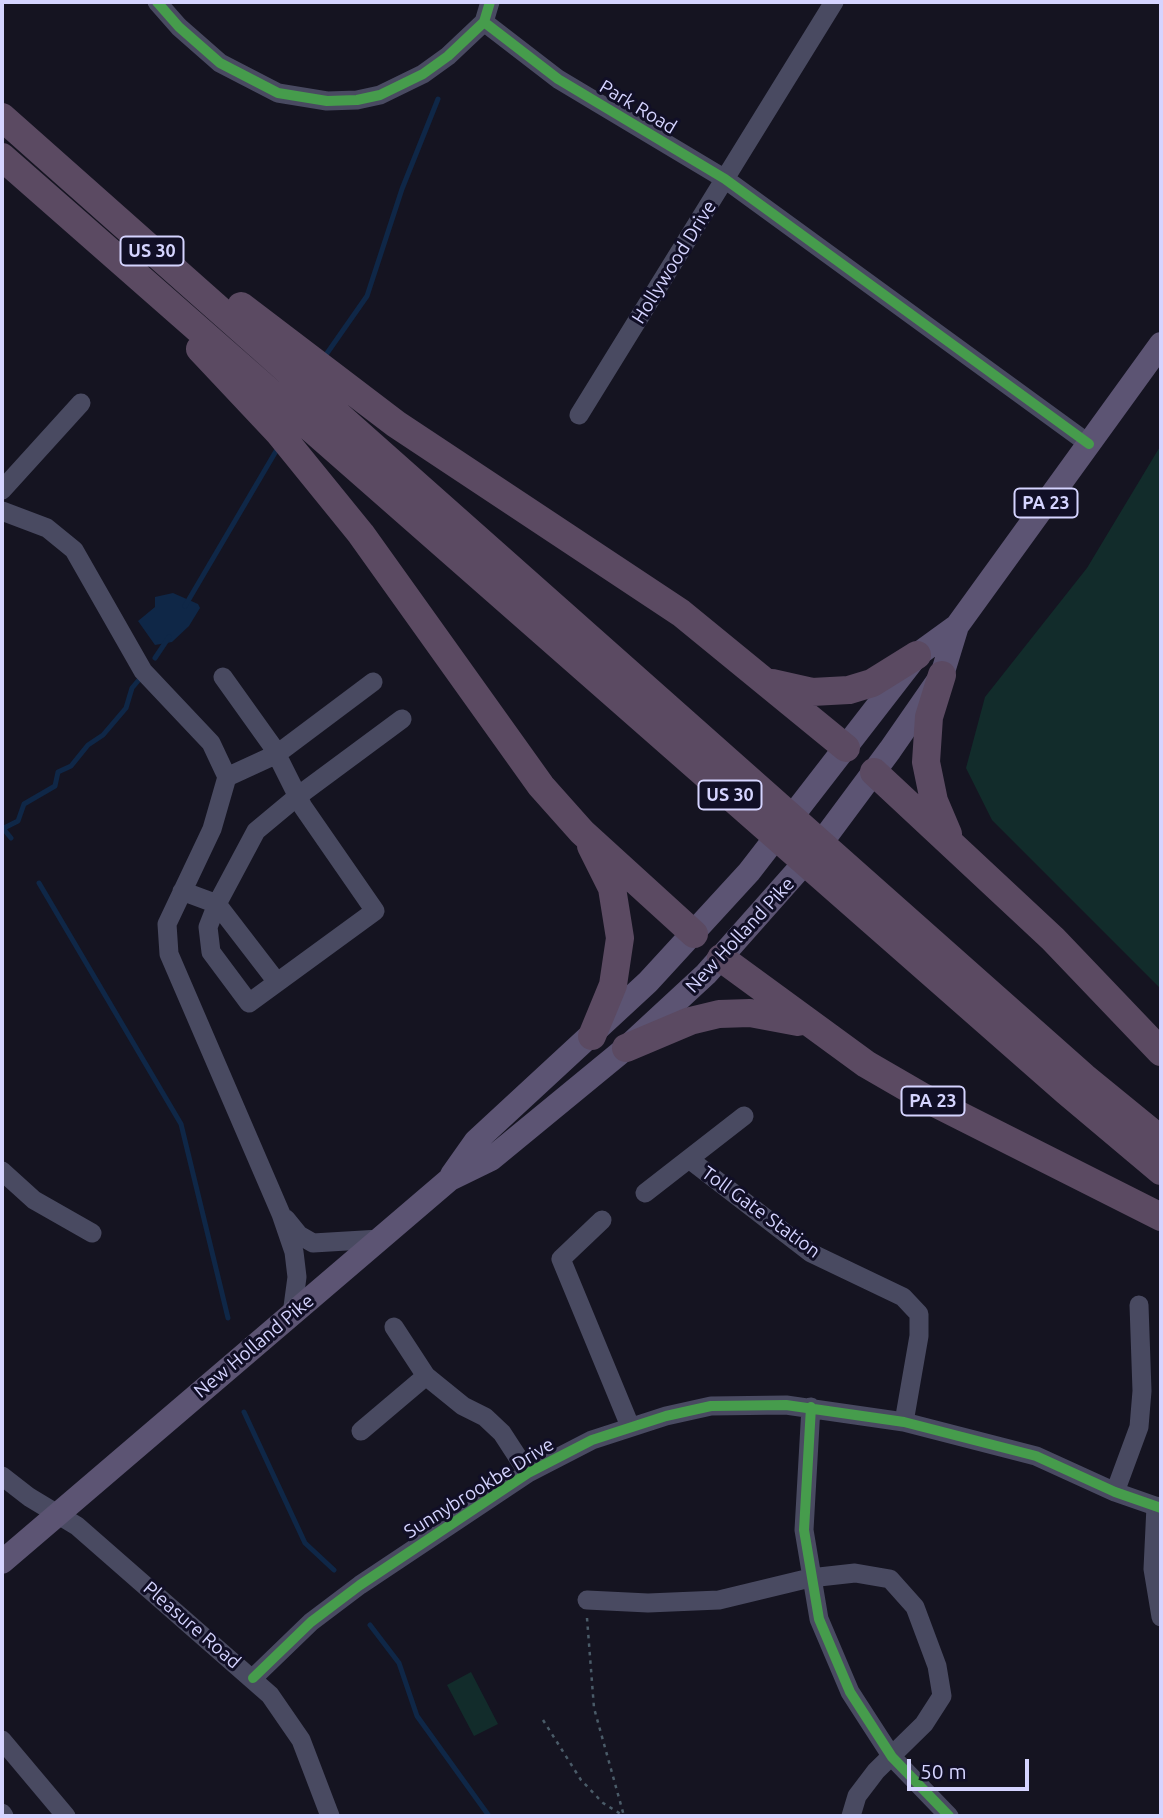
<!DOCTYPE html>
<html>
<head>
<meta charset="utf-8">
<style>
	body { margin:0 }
	#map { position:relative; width:1163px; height:1818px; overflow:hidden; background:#151421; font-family:Ubuntu,sans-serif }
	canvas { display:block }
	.frame { position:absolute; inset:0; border:4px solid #d5d4ff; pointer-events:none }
	.scale { position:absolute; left:907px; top:1759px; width:122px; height:32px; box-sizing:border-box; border:4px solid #d5d4ff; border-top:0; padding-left:9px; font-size:21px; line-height:24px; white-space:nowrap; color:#d5d4ff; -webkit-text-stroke:5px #110f26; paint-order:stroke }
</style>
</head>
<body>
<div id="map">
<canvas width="1163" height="1818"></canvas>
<div class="frame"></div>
<div class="scale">50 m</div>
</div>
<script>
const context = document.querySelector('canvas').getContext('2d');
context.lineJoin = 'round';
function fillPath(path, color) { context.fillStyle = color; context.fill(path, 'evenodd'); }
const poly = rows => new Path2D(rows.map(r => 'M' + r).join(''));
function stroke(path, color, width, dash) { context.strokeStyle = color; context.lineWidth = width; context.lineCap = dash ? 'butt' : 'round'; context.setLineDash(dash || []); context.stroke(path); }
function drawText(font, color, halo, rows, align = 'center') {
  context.font = font + ' Ubuntu,sans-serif'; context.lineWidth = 6; context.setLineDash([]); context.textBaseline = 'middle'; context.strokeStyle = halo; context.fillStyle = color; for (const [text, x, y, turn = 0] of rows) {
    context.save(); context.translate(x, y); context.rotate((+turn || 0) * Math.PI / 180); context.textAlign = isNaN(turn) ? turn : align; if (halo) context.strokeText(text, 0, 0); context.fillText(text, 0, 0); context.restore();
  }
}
const green = poly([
	[1161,445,1161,989,992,820,966,768,985,697,1087,568],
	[471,1672,498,1724,474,1736,447,1685]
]);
const water = poly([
	[173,593,198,604,200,608,189,626,172,642,155,645,138,621,155,607,155,597]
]);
const stream = poly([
	[323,359,367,296,402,189,438,99],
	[185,606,279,446],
	[155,658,169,637],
	[2,827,11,838],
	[4,828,18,821,24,804,55,786,58,772,71,766,88,745,103,735,126,708,132,688,143,675],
	[39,883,181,1124,228,1318],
	[244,1412,305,1543,334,1570],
	[370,1625,399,1663,417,1716,489,1816]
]);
const path = poly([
	[587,1618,594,1708,624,1816],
	[543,1720,581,1780,603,1803,624,1816]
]);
const minor = poly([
	[157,2,179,27,220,63,278,93,327,101,357,100,380,95,423,74,448,56,484,22,490,2],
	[484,22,558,79,725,179,1089,444],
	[579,415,834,2],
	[2,490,81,403],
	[2,511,47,528,74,550,143,671,211,743,227,777,212,829,167,924,169,954,281,1214,294,1252,297,1277,292,1314],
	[227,777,277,754,373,682],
	[182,891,217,904,208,927,211,952,249,1003,375,911,303,807,273,747,223,677],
	[277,982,217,904,256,831,298,796,402,719],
	[689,1159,811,1253,903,1297,919,1314,919,1336,904,1422],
	[2,1171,34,1200,92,1233],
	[645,1193,744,1116],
	[286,1219,299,1235,313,1243,380,1239],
	[602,1220,561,1259,630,1426],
	[394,1327,426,1376,463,1406,485,1417,502,1433,528,1473],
	[811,1407,804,1530,819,1619,850,1692,892,1757,949,1816],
	[361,1431,426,1376],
	[2,1476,29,1497,77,1526,270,1695,301,1740,330,1816],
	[1115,1492,1139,1427,1142,1391,1139,1305],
	[1156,1506,1153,1569,1161,1617],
	[587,1600,648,1603,719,1600,810,1578,855,1573,890,1579,915,1607,937,1666,942,1696,924,1724,876,1771,857,1796,851,1816],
	[253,1678,311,1622,360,1585,528,1473,592,1440,666,1416,711,1406,786,1405,904,1422,1036,1456,1115,1492,1161,1508],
	[2,1740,66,1816],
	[2,1813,4,1816]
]);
const major = poly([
	[452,1175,476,1141,648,982,749,872,917,655,957,626,1161,344],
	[2,1562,450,1179,491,1159,626,1048,706,974,815,851,890,750,942,675,957,626]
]);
const highway = poly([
	[2,117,1084,1077,1161,1140],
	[2,157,1067,1092,1161,1171],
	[241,306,396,424,681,613,846,748],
	[200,349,279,433,361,534,541,786,582,832,694,934],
	[942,675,929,717,926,762,934,801,948,834],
	[772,683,812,692,849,690,872,683,917,655],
	[874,772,1053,939,1161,1052],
	[591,846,612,888,620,938,613,985,592,1036],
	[721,958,866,1064,923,1097,1161,1217],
	[626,1048,690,1021,719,1014,750,1013,798,1022]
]);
const cycleway = poly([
	[157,2,179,27,220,63,278,93,327,101,357,100,380,95,423,74,448,56,484,22,490,2],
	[484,22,558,79,725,179,1089,444],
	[811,1407,804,1530,819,1619,850,1692,892,1757,949,1816],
	[253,1678,311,1622,360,1585,528,1473,592,1440,666,1416,711,1406,786,1405,904,1422,1036,1456,1115,1492,1161,1508]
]);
const shields = [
	[152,251,63],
	[1046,503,63],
	[730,795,63],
	[933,1101,63]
];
const shieldNames = [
	["US 30",152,251],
	["PA 23",1046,503],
	["US 30",730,795],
	["PA 23",933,1101]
];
const streetNames = [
	["Park Road",638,107,31],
	["Hollywood Drive",674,262,-58],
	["New Holland Pike",740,935,-47],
	["Toll Gate Station",761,1212,36],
	["New Holland Pike",254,1346,-40],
	["Sunnybrookbe Drive",479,1488,-32],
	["Pleasure Road",192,1625,41]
];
fillPath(green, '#122c2b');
fillPath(water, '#0f2747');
stroke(stream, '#0f2747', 5);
stroke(path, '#4a5b68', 2.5, [3.5, 5]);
stroke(minor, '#494a61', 19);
stroke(major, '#5c5473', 24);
stroke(highway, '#5b4a62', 28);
stroke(cycleway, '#469c4c', 10);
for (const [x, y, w] of shields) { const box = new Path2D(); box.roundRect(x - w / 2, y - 14.5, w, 29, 5); context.fillStyle = '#110f26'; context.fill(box); stroke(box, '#d5d4ff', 2); }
drawText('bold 18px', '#d5d4ff', null, shieldNames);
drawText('19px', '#d5d4ff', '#110f26', streetNames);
</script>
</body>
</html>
